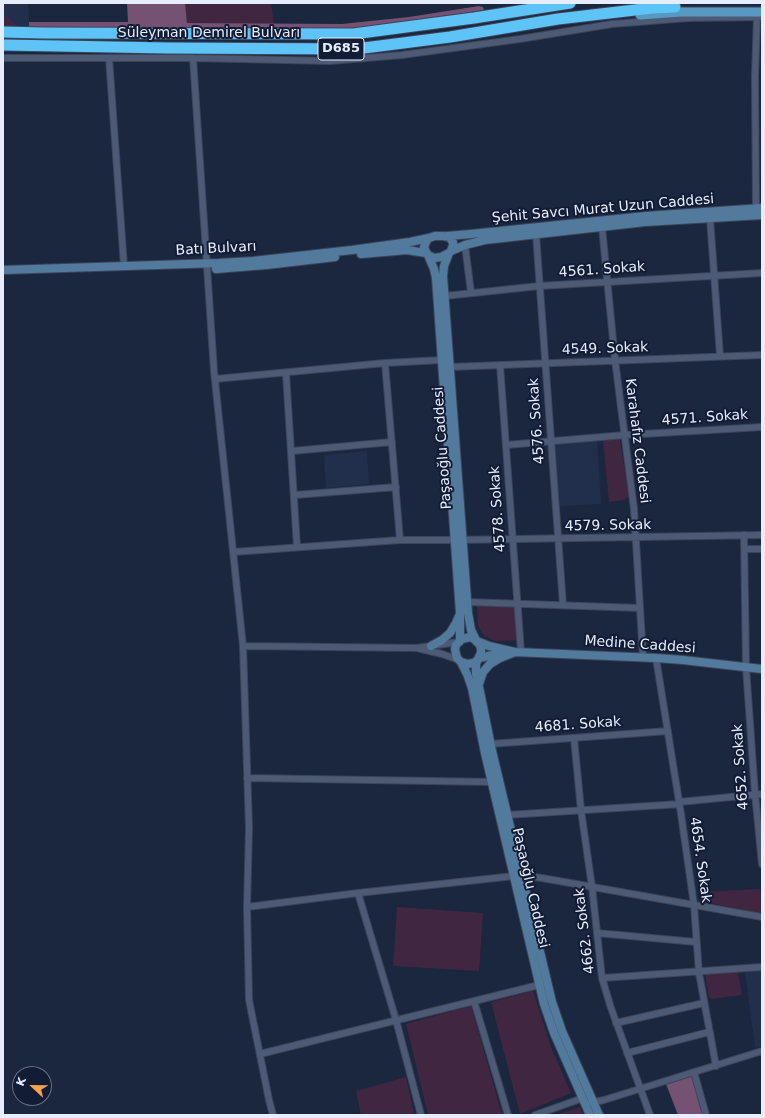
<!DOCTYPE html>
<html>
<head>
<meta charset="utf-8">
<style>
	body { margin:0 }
	#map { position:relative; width:765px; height:1118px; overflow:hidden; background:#1b263f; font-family:"DejaVu Sans",sans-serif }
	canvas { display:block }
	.frame { position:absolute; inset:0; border:4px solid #e5edfe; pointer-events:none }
	.north { position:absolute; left:12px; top:1066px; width:40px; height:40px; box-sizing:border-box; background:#121c34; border:1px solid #667085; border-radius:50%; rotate:292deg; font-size:11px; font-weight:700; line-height:16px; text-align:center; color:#e5edfe }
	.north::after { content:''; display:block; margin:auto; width:14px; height:18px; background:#f8a14a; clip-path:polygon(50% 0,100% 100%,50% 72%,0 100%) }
</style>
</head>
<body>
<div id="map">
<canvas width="765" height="1118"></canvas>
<div class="frame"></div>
<div class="north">K</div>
</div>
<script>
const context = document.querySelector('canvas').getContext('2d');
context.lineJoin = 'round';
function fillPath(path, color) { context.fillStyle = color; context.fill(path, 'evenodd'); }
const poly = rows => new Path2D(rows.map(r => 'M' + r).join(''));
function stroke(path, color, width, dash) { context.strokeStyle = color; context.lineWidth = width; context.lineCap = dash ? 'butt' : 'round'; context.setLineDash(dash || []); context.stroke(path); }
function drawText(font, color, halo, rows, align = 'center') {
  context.font = font + ' "DejaVu Sans",sans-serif'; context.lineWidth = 4; context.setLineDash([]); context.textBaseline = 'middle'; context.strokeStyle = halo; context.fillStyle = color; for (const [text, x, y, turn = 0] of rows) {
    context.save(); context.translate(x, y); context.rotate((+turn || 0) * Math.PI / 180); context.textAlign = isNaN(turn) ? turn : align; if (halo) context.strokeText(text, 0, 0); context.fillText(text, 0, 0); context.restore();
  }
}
const built = poly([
	[3,3,28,3,29,27,3,26],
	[597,439,601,504,560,506,555,445,558,441],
	[367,451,369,484,326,488,324,455],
	[762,970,762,1046,755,1048,745,971]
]);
const green = poly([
	[185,3,271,3,274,24,187,23],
	[3,16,6,16,18,26,3,26],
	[619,435,629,496,624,500,609,502,603,439],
	[477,605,516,606,519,640,495,641,485,636,481,632,478,625],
	[760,889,762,913,700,901,701,892],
	[397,907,483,913,479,971,393,966],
	[738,972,742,995,711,999,709,997,705,974],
	[533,991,551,1047,571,1093,520,1114,491,1002],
	[471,1006,502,1115,428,1115,406,1024],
	[406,1077,414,1115,361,1115,356,1091],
	[580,1107,583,1115,555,1115]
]);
const forest = poly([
	[127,3,185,3,187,23,342,24,409,17,479,6,483,7,484,10,408,22,342,29,29,27,29,22,128,22],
	[693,1075,703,1115,678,1115,666,1084]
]);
const street = poly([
	[3,58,193,58,330,61,402,55,520,39,612,24,688,18,762,17],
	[109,58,124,266],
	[193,58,214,371,243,646,249,828,247,907,249,1000,269,1100,273,1115],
	[756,209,755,76,757,17],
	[710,218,720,356],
	[602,227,615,360,634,509,643,657],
	[536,234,563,605],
	[465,245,471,293],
	[445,296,539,286,762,273],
	[385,363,400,540],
	[500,365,521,652],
	[450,367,762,355],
	[286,373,297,547],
	[215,379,385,363,442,360],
	[506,445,625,435,762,427],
	[292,451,392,442],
	[295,495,396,487],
	[744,535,746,667,755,794,762,864],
	[745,549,762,549],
	[233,552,400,540,455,540,762,535],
	[467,602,640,608],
	[458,642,417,648,442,654,459,660],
	[243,646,417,648],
	[656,658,681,814,694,905,699,973,716,1066],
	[574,738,581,810,592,887,602,978,611,1008,650,1115],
	[490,744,668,731],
	[247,778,492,782],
	[679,802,762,794],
	[507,815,680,804],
	[519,879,534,877,542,878,762,917],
	[358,893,396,1020,421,1115],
	[247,907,358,893,514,876],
	[597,933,696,942],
	[602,978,762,967],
	[474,1001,508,1115],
	[616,1023,704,1003],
	[627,1053,709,1032],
	[260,1054,539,985],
	[694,1072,706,1115],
	[585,1104,604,1100,762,1051],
	[535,1115,583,1098]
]);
const secondary = poly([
	[435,236,443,236,449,237,453,242,453,245,451,251,449,253,441,257,434,258,428,255,425,250,424,247,427,240,429,238,435,236],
	[447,236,471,234,646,216,762,208],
	[451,251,465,245,485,240,645,222,762,215],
	[449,253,444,266,443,276,468,613,471,630,476,640],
	[361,254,407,250,426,253],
	[428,255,434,269,436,278,460,613,460,641],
	[216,269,266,265,335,257],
	[3,270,219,263,253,261,352,250,410,242,429,238],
	[479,642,489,646,515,652,493,655,479,658],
	[431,646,442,640,450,633,456,623,459,616],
	[477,661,473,663,468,664,461,662,457,658,455,649,456,645,462,639,470,637,474,639,480,645,481,649,481,653,477,661,476,664,476,674,479,687,492,751,552,1002,562,1031,599,1115],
	[461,662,467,674,472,688,485,753,544,1004,554,1033,590,1115],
	[479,684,483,672,490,664,500,658,515,652,656,658,683,660,762,669]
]);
const primary = poly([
	[640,15,681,12,762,12]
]);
const highway = poly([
	[3,32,43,33,353,34,474,18,570,3],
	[3,45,168,48,356,49,450,37,558,19,652,8,675,7]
]);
const shields = [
	[341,49,46]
];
const shieldNames = [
	["D685",341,49]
];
const streetNames = [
	["Süleyman Demirel Bulvarı",209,33],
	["Şehit Savcı Murat Uzun Caddesi",603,209,-5],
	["Batı Bulvarı",216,249,-3],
	["4561. Sokak",602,270,-4],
	["4549. Sokak",605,349,-2],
	["4571. Sokak",705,418,-4],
	["4576. Sokak",537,421,-94],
	["Karahafız Caddesi",637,441,83],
	["Paşaoğlu Caddesi",443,448,-94],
	["4578. Sokak",498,509,-94],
	["4579. Sokak",608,526,-1],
	["Medine Caddesi",640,645,4],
	["4681. Sokak",578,725,-4],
	["4652. Sokak",741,767,-94],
	["4654. Sokak",700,860,82],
	["Paşaoğlu Caddesi",530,888,77],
	["4662. Sokak",585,931,-97]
];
fillPath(built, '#212f4d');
fillPath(green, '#412641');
fillPath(forest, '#755274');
stroke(street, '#3c4459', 8);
stroke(secondary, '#3c4459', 10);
stroke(primary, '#3c4459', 11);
stroke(highway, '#3c4459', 13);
stroke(street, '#4d5a76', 6);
stroke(secondary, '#527a9c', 8);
stroke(primary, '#5799c3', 9);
stroke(highway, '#5ec3f6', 11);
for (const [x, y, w] of shields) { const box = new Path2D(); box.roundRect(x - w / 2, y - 11, w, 22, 3); context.fillStyle = '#121c34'; context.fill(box); stroke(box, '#e5edfe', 1); }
drawText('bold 13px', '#e5edfe', null, shieldNames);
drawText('14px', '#e5edfe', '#121c34', streetNames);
</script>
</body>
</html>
